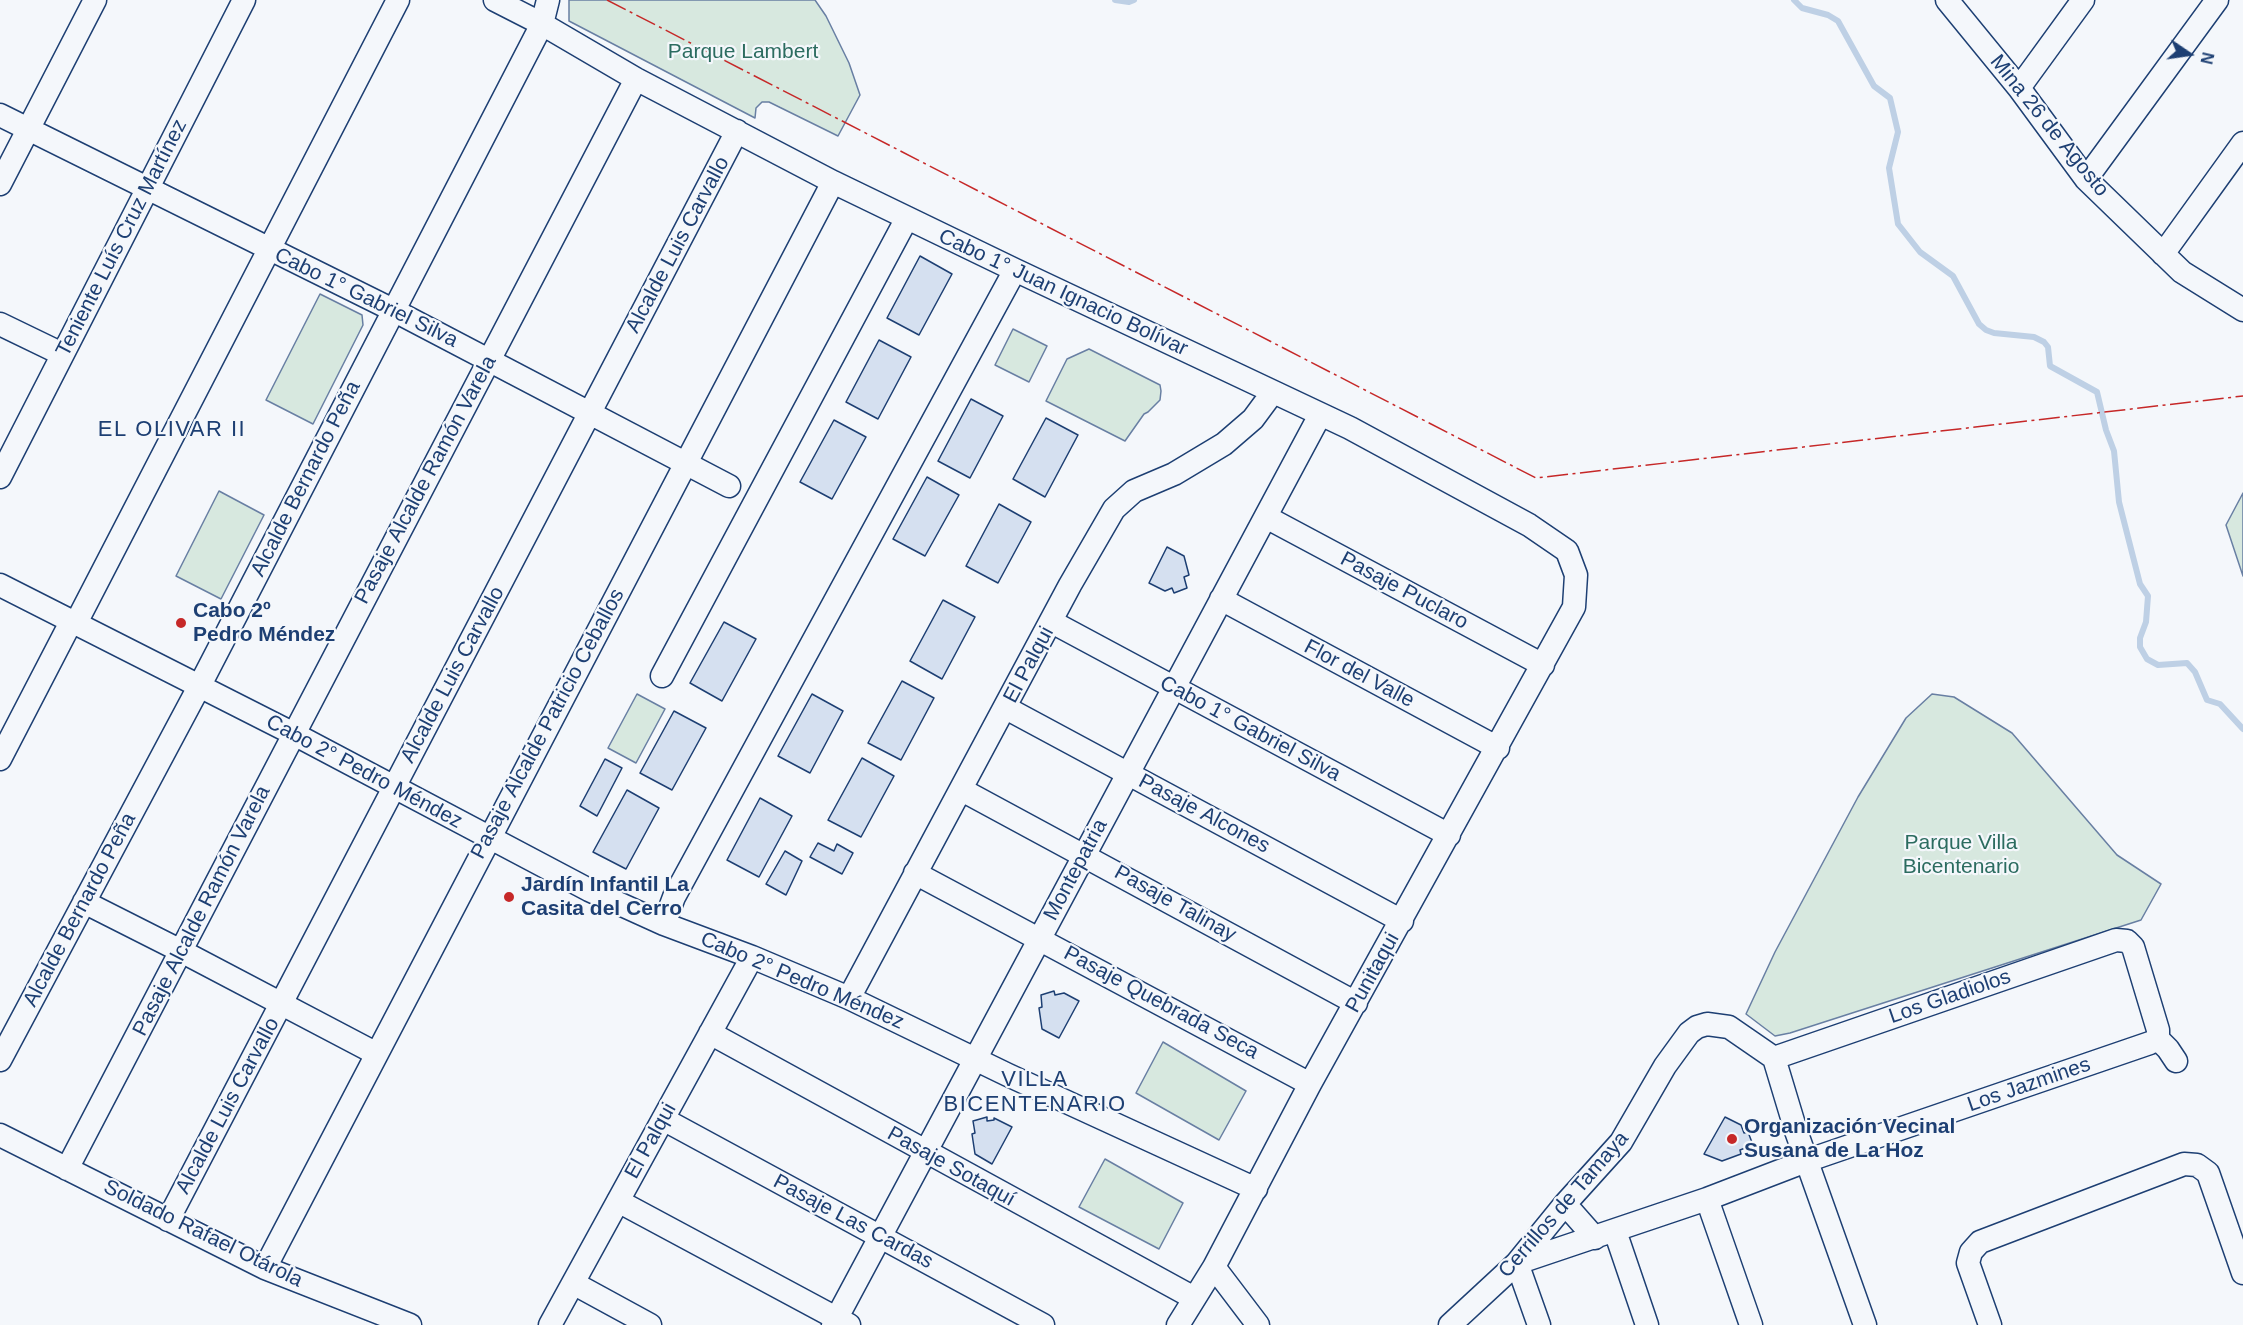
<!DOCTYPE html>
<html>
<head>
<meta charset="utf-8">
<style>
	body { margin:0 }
	#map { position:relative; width:2243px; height:1325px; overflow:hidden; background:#f4f7fb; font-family:Helvetica,sans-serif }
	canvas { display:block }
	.north { position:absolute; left:2159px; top:24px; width:60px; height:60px; -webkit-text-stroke:4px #f4f7fb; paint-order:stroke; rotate:103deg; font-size:16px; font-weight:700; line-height:24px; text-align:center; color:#1d3f73 }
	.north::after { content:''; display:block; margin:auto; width:21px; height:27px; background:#1d3f73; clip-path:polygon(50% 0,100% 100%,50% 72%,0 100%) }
</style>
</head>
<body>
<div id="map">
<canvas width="2243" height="1325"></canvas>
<div class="north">N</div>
</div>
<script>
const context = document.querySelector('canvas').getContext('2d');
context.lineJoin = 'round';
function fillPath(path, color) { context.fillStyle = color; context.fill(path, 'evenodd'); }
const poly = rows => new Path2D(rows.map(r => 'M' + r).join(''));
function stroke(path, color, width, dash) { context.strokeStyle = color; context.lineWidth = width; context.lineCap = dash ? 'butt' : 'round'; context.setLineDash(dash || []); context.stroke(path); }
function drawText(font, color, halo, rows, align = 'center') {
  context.font = font + ' Helvetica,sans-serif'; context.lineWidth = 4.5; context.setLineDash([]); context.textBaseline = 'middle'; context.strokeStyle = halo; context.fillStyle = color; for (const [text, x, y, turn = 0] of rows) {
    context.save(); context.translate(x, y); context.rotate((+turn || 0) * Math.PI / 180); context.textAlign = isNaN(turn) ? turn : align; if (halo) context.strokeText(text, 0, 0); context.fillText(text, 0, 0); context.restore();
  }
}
const green = poly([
	[569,0,815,0,826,16,849,63,860,95,838,136,769,102,762,102,756,108,755,118,569,21,569,0],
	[320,294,362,315,363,325,313,424,266,400,320,294],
	[1013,329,1047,346,1029,382,995,365,1013,329],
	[1089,349,1160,385,1161,391,1160,400,1148,412,1144,414,1125,441,1046,401,1067,359,1089,349],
	[219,491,264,515,221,599,176,576,219,491],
	[2243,493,2243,576,2226,525,2243,493],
	[637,694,665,709,636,763,608,748,637,694],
	[1932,694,1954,697,2012,733,2117,855,2161,884,2141,920,1790,1033,1775,1036,1746,1014,1775,952,1858,797,1906,718,1932,694],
	[1163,1042,1246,1091,1219,1140,1136,1093,1163,1042],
	[1105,1159,1183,1203,1159,1249,1079,1207,1105,1159]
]);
const stream = poly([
	[1115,0,1129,2,1134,0],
	[1794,0,1802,8,1828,15,1838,21,1874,86,1890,98,1898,132,1889,168,1898,224,1920,252,1953,276,1979,324,1986,330,1994,333,2034,337,2044,342,2048,347,2050,366,2097,392,2106,430,2114,451,2119,502,2140,584,2148,596,2146,622,2140,638,2140,647,2147,659,2158,665,2187,663,2195,672,2207,700,2220,704,2243,729]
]);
const building = poly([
	[920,256,952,274,919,335,887,318,920,256],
	[879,340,911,357,878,419,846,402,879,340],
	[971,399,1003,416,970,478,938,461,971,399],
	[1046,418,1078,435,1045,497,1013,479,1046,418],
	[834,420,866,437,832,499,800,482,834,420],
	[927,477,959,495,925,556,893,539,927,477],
	[999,504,1031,522,998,583,966,566,999,504],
	[1167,547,1184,556,1189,575,1184,577,1187,588,1174,593,1172,588,1165,591,1149,583,1167,547],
	[943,600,975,617,942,679,910,661,943,600],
	[724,622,756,639,722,701,690,683,724,622],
	[902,681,934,698,901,760,868,743,902,681],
	[812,694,843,711,810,773,778,756,812,694],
	[674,711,706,728,672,790,640,773,674,711],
	[862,758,894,776,861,837,828,820,862,758],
	[605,759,622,768,597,816,580,806,605,759],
	[627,790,659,808,626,869,593,852,627,790],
	[760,798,792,816,759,877,727,860,760,798],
	[818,843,834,851,837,844,853,853,842,874,810,857,818,843],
	[785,851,802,861,786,895,766,884,785,851],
	[1054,991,1055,995,1064,993,1079,1001,1059,1038,1042,1029,1039,1008,1042,1007,1041,995,1054,991],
	[987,1117,987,1121,994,1120,994,1118,1012,1127,992,1164,975,1154,972,1134,975,1133,973,1121,987,1117],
	[1725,1117,1741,1125,1744,1133,1748,1132,1753,1145,1740,1150,1741,1154,1722,1161,1704,1154,1725,1117]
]);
const minor = poly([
	[495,0,542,24,636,79,833,182,1015,270,1350,428,1529,525,1567,551,1576,575,1574,607,1310,1084,1214,1267,1178,1325],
	[1947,0,2019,88,2086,179,2182,272,2243,310],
	[2019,88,2083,0],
	[0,115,393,310,729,486],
	[2086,179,2217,0],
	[0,184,95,0],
	[2163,254,2243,143],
	[0,324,62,354],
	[0,477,244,0],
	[1266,517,1543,665],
	[0,585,294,734,589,890,664,924,752,957,849,998,1008,1075,1256,1189],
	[1221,599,1498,748],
	[1052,622,1449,835],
	[76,623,398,0],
	[662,676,907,218],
	[1006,708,1402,921],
	[0,759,72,620],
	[962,790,1356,1003],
	[915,873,1310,1084],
	[84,902,181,951,377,1054],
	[664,924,674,897,1015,270],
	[849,998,1070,585,1114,509,1134,491,1174,474,1224,444,1253,419,1273,392],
	[710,1033,1194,1298],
	[1774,1058,2116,940,2127,941,2133,947,2158,1030,2158,1039,2168,1049,2176,1061],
	[1774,1058,1796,1131,1865,1325],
	[0,1060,200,685,542,24,548,0],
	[663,1119,1043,1325],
	[0,1135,265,1268,410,1325],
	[67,1169,636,79],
	[1707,1199,1751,1325],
	[618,1201,849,1325],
	[1565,1204,1595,1238],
	[168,1220,737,131],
	[1615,1231,1647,1325],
	[1517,1263,1707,1199,1806,1161,2150,1043,2158,1039],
	[1517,1263,1539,1325],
	[1214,1267,1258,1325],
	[265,1268,833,182],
	[573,1283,650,1325],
	[550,1325,752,957],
	[833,1325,1320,415],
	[1450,1325,1517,1263,1565,1204,1621,1142,1665,1066,1689,1033,1697,1027,1707,1024,1729,1027,1774,1058],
	[1990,1325,1968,1263,1971,1252,1980,1242,2184,1164,2197,1165,2208,1173,2243,1273]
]);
const power = poly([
	[607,0,1536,478,2243,396]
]);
const markers = [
	[181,623,6,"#c62828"],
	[509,897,6,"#c62828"],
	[1732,1139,6,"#c62828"]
];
const parkNames = [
	["Parque Lambert",743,52],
	["Parque Villa",1961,843],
	["Bicentenario",1961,867]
];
const streetNames = [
	["Mina 26 de Agosto",2049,126,51],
	["Teniente Luís Cruz Martínez",122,238,-63],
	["Alcalde Luis Carvallo",678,245,-62],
	["Cabo 1° Juan Ignacio Bolívar",1063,293,25],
	["Cabo 1° Gabriel Silva",366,298,26],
	["Alcalde Bernardo Peña",306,479,-63],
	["Pasaje Alcalde Ramón Varela",426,480,-62],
	["Pasaje Puclaro",1404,591,28],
	["El Palqui",1029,665,-62],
	["Flor del Valle",1359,674,28],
	["Alcalde Luis Carvallo",453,675,-62],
	["Pasaje Alcalde Patricio Ceballos",548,724,-62],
	["Cabo 1° Gabriel Silva",1250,729,28],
	["Cabo 2° Pedro Méndez",364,772,28],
	["Pasaje Alcones",1204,814,28],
	["Montepatria",1076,870,-62],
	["Pasaje Talinay",1175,904,29],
	["Alcalde Bernardo Peña",80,910,-62],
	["Pasaje Alcalde Ramón Varela",202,911,-63],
	["Punitaqui",1373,973,-61],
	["Cabo 2° Pedro Méndez",802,981,23],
	["Los Gladiolos",1950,997,-19],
	["Pasaje Quebrada Seca",1161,1003,28],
	["Los Jazmines",2029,1085,-19],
	["Alcalde Luis Carvallo",228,1106,-62],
	["El Palqui",651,1141,-61],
	["Pasaje Sotaquí",951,1167,29],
	["Cerrillos de Tamaya",1564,1205,-49],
	["Pasaje Las Cardas",853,1222,28],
	["Soldado Rafael Otárola",203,1234,26]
];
const poiNames = [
	["Cabo 2º",193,611],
	["Pedro Méndez",193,635],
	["Jardín Infantil La",521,885],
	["Casita del Cerro",521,909],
	["Organización Vecinal",1744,1127],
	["Susana de La Hoz",1744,1151]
];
const neighbourhoodNames = [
	["EL OLIVAR II",172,430],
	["VILLA",1035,1080],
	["BICENTENARIO",1035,1105]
];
fillPath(green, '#d7e8df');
stroke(green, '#687fa3', 1.5);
stroke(stream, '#bed0e5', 6);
fillPath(building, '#d5e0f0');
stroke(building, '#1d3f73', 1.5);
stroke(minor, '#1d3f73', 25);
stroke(minor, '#f4f7fb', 22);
stroke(power, '#c62828', 1.5, [21, 4.5, 3, 4.5]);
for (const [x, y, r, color] of markers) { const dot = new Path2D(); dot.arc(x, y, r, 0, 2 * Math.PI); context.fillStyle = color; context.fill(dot); stroke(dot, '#f4f7fb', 2); }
drawText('21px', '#2c6c60', '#f4f7fb', parkNames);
drawText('21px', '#1d3f73', '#f4f7fb', streetNames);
drawText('bold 21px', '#1d3f73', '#f4f7fb', poiNames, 'left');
context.letterSpacing = '1.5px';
drawText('22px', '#1d3f73', '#f4f7fb', neighbourhoodNames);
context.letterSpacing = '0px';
</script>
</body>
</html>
